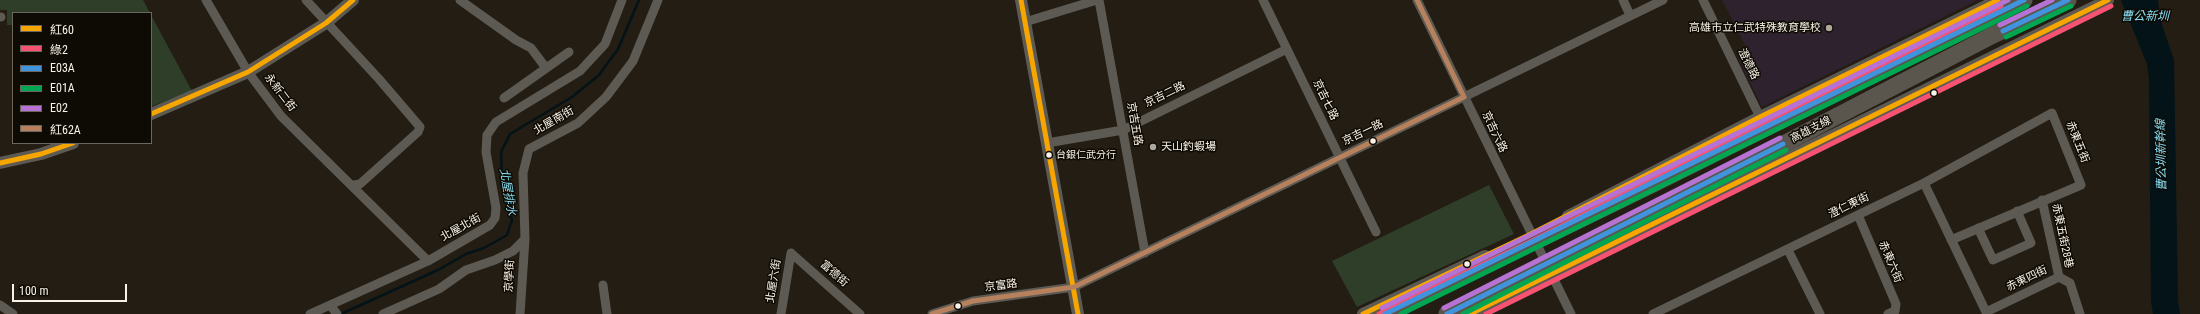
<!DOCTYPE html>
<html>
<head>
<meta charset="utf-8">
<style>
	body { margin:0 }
	#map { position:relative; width:2200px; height:314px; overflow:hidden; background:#231d13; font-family:"Roboto Condensed","Noto Sans TC",sans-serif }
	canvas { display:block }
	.legend { position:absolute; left:12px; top:12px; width:140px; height:132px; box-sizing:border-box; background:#0e0a04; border:1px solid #6c675e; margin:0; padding:5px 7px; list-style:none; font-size:12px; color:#f9f2e6 }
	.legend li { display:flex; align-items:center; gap:8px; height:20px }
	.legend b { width:20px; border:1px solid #6c675e }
	.scale { position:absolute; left:12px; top:284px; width:115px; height:18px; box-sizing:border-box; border:2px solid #f9f2e6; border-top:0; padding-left:5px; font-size:12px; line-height:14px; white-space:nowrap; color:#f9f2e6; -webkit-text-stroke:3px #0e0a04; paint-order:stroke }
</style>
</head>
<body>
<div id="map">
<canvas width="2200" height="314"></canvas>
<ul class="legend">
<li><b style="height:5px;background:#f7a600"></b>紅60</li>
<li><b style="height:5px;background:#f65372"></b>綠2</li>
<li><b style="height:5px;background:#4094de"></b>E03A</li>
<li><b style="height:5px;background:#00a651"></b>E01A</li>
<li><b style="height:5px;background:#b673d3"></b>E02</li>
<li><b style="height:5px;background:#b6815c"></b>紅62A</li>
</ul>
<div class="scale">100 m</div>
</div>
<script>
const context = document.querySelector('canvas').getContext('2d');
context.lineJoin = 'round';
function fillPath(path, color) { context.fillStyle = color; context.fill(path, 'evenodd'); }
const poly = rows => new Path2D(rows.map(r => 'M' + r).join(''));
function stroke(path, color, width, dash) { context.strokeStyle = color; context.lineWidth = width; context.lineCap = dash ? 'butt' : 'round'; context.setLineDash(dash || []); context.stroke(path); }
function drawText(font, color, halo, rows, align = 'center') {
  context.font = font + ' "Roboto Condensed","Noto Sans TC",sans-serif'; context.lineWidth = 3; context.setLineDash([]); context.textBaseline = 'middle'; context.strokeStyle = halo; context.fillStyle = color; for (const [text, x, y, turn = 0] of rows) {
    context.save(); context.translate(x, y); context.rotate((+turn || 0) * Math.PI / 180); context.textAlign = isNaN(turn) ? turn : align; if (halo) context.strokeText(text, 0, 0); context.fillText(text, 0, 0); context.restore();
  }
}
const education = poly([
	[1722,0,1978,0,1762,107,1739,60,1750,55]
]);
const green = poly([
	[0,0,143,0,150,13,13,13,13,25,7,25,7,10,0,10],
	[151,15,192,91,152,106,151,103],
	[1489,185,1514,234,1357,307,1332,261]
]);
const water = poly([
	[2121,0,2158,0,2160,19,2174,60,2178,301,2180,314,2153,314,2151,301,2149,79,2147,64]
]);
const stream = poly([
	[341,314,438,270,466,254,484,248,507,235,512,220,502,177,501,152,510,134,572,97,599,75,618,49,639,0]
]);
const minor = poly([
	[206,0,248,72,281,116,428,261],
	[306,0,379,79,420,127,418,132,360,184,354,185],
	[460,0,516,40,531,48,546,68],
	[1099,0,1145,253],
	[1263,0,1376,232],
	[1417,0,1571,314],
	[1623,0,1630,15],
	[1703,0,1760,117],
	[0,17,1,17],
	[1025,22,1097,0],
	[504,98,569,52],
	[1047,143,1123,130,1287,49],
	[1924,183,2052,113,2081,185,1951,240],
	[2042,200,2059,277],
	[1858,215,1896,304,1895,311,1888,314],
	[1978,228,1993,260,2031,243,2017,211],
	[1788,250,1820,314],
	[791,253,860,314],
	[603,285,607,314],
	[0,305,13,314],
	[330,305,337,314],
	[1986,312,2059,277,2070,283,2080,314],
	[310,314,428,261,490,225,495,218,496,208,486,152,487,135,496,122,580,71,605,44,622,0],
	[383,314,439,289,466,270,495,260,513,251,525,239,523,173,529,149,578,123,606,97,633,61,658,0],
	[520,314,525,239],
	[781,314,791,253],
	[932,314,973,301,1074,287,1663,0],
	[1653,314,1924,183,1987,314]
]);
const tertiary = poly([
	[1021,0,1078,314],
	[151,114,248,72,326,23,353,0],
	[0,163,41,154,73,143],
	[1568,216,1760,117,1998,0],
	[1363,314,1485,256],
	[1470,314,2108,0]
]);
const motorway = poly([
	[1385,314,1657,182,2024,0],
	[1447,314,1670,203,1993,35,2068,0]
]);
const bus1 = poly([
	[1021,0,1078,314],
	[151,114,248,72,326,23,353,0],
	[0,163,41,154,73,143],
	[1363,314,1531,234,1760,117,1998,0],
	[1470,314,2108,0]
]);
const bus2 = poly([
	[1379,314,1534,240,1763,123,2001,6],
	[1486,314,2111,6]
]);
const bus3 = poly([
	[2003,31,2068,0],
	[1385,314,2024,0],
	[1447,314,1783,144]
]);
const bus4 = poly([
	[2006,37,2071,6],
	[1401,314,2027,6],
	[1463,314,1786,150]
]);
const bus5 = poly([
	[2000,25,2052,0],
	[1382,308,2008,0],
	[1444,308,1780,138]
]);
const bus6 = poly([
	[1417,0,1464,97],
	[932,314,973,301,1074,287,1464,97]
]);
const markers = [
	[1829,28,4,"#aea79c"],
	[1934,93,3.5,"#f9f2e6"],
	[1373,141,3.5,"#f9f2e6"],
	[1153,147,4,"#aea79c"],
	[1049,155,3.5,"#f9f2e6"],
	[1467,264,3.5,"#f9f2e6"],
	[958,306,3.5,"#f9f2e6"]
];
const busNames = [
	["台銀仁武分行",1056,155]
];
const poiNames = [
	["高雄市立仁武特殊教育學校",1821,28],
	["天山釣蝦場",1161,147,"left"]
];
const streetNames = [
	["澄德路",1748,64,64],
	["永新二街",280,93,52],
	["京吉二路",1165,95,-26],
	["京吉七路",1325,100,64],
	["北屋南街",554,121,-30],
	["京吉五路",1134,124,80],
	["高雄支線",1811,130,-27],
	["京吉六路",1494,132,65],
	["京吉一路",1363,133,-26],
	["赤東五街",2077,142,68],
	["澄仁東街",1849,206,-26],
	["北屋北街",461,228,-29],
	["赤東五街28巷",2062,236,78],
	["赤東六街",1890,262,67],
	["富德街",834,274,41],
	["京學街",510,276,-87],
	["赤東四街",2027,279,-26],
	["北屋六街",774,281,-81],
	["京富路",1001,286,-7]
];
const waterNames = [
	["曹公新圳",2145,17],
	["曹公圳新幹線",2162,155,-91],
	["北屋排水",507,192,80]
];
fillPath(education, '#2d222e');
fillPath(green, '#2e3e29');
fillPath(water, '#031318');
stroke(stream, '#031318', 2.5);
stroke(minor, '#5d5a54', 9);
stroke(tertiary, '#5d5a54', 12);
stroke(motorway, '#5a564d', 17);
stroke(bus1, '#f7a600', 5);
stroke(bus2, '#f65372', 5);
stroke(bus3, '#4094de', 5);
stroke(bus4, '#00a651', 5);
stroke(bus5, '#b673d3', 5);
stroke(bus6, '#b6815c', 5);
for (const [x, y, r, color] of markers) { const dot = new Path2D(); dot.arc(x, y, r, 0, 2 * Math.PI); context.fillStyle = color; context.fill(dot); stroke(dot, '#0e0a04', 1.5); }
drawText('10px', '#f9f2e6', '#0e0a04', busNames, 'left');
drawText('11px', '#f9f2e6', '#0e0a04', poiNames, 'right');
drawText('11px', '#f9f2e6', '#0e0a04', streetNames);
drawText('italic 12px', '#87dcf1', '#0e0a04', waterNames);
</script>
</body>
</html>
